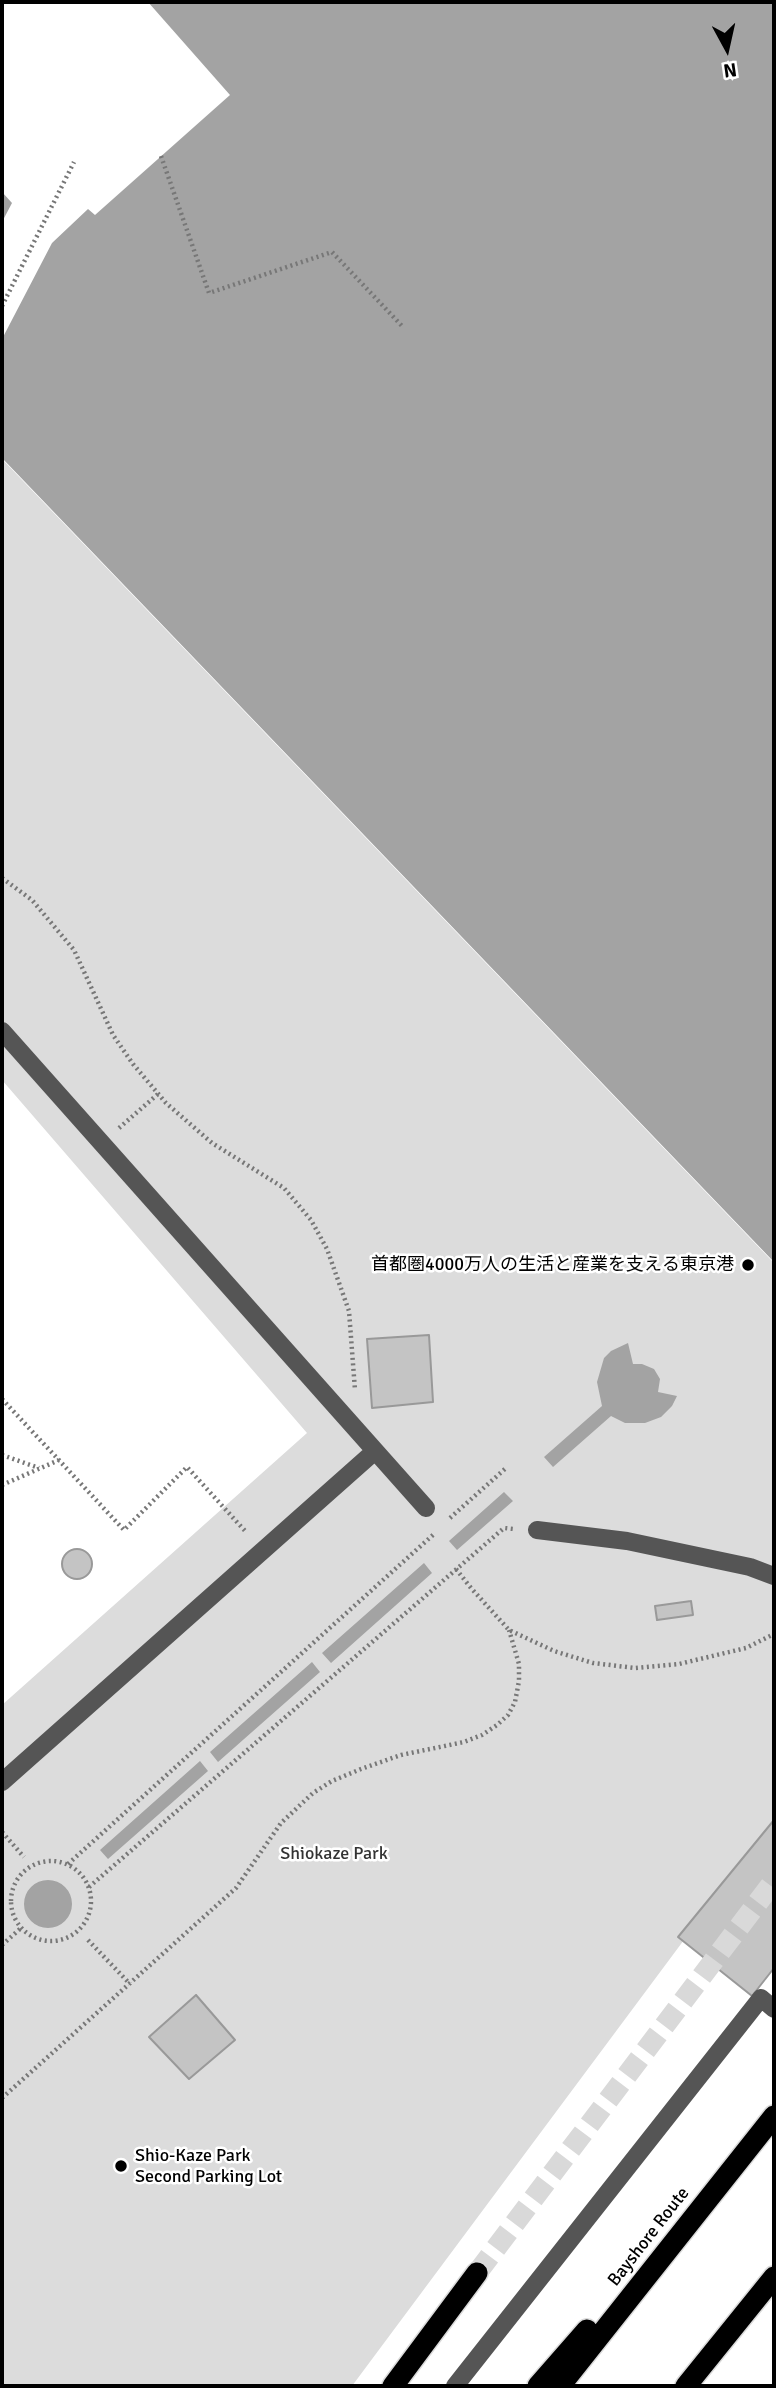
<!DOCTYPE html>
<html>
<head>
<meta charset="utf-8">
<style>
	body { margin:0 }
	#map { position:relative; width:776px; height:2388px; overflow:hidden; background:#fff; font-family:Signika,sans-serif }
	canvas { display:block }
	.frame { position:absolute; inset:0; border:4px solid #000; pointer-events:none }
	.north { position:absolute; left:692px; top:14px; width:70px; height:70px; -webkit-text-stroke:5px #fff; paint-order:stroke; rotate:172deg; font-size:19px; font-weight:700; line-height:28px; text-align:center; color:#000 }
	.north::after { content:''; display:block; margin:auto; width:24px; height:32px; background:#000; clip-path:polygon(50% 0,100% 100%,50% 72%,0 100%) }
</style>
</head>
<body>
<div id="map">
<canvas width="776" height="2388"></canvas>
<div class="frame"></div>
<div class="north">N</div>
</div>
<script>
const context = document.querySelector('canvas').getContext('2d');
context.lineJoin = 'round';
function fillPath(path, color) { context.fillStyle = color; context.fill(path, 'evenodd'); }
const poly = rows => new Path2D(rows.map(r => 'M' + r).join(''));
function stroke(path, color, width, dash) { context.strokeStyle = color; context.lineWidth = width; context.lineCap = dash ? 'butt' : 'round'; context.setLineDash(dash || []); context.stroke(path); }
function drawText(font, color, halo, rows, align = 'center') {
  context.font = font + ' Signika,"Noto Sans JP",sans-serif'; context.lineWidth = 5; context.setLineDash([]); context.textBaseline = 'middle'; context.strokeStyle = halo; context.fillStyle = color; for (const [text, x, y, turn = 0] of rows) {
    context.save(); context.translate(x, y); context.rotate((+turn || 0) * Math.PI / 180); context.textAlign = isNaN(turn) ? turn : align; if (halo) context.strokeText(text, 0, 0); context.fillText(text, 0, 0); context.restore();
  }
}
const green = poly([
	[2,459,774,1263,774,1819,352,2386,2,2386,2,1705,307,1433,2,1080]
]);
const water = poly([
	[2,2,774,2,774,1262,2,458],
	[628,1343,633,1364,642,1364,654,1369,660,1379,658,1392,677,1396,672,1406,661,1417,645,1423,625,1423,611,1416,553,1467,544,1457,602,1406,597,1382,604,1358,611,1351],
	[504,1492,513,1501,457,1550,449,1541],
	[424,1563,432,1573,331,1663,322,1653],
	[312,1662,320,1672,218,1762,210,1752],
	[200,1761,208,1771,108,1859,100,1850],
	'24 1904a24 24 0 1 1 48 0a24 24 0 1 1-48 0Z'
]);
const pier = poly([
	[2,2,148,2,230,95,95,215,88,209,52,243,2,339,2,222,12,203,2,192]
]);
const building = poly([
	[429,1335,433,1402,372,1408,367,1339,429,1335],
	'62 1564a15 15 0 1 1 30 0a15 15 0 1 1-30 0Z',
	[691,1601,693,1615,657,1620,655,1606,691,1601],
	[774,1820,774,1968,752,1996,678,1937,774,1820],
	[196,1995,235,2040,189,2079,149,2037,196,1995]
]);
const highwayTunnel = poly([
	[477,2273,774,1881]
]);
const path = poly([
	[161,156,209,293,332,252,402,326],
	[2,306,74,162],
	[2,878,32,900,74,950,113,1035,133,1064,166,1103,212,1143,284,1188,311,1220,327,1249,349,1311,355,1390],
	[119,1128,158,1094],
	[2,1399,124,1530,187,1467,246,1532],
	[2,1455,39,1468],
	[2,1485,59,1460],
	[450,1518,506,1468],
	[456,1569,471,1588,509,1630,554,1651,593,1663,635,1668,679,1664,746,1648,774,1634],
	[2,1832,24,1857],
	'11 1901a40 40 0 1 1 80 0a40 40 0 1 1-80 0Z',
	[68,1864,434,1534],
	[89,1887,504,1528,514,1529],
	[88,1940,130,1984],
	[2,1945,21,1928],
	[2,2098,236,1888,281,1823,313,1793,332,1781,361,1769,401,1755,464,1742,482,1735,497,1725,508,1715,515,1702,519,1681,519,1664,509,1630]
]);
const minor = poly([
	[2,1031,426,1508],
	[537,1530,627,1541,750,1567,774,1576],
	[2,1782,375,1451],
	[455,2386,761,1998,774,2009]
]);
const highway = poly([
	[393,2386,477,2273],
	[538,2386,587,2330],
	[560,2386,774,2116],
	[686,2386,774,2277]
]);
const markers = [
	[748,1265,7,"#000"],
	[121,2166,7,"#000"]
];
const poiNames = [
	["首都圏4000万人の生活と産業を支える東京港",734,1265],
	["Shio-Kaze Park",135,2156,"left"],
	["Second Parking Lot",135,2177,"left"]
];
const parkNames = [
	["Shiokaze Park",334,1854]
];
const streetNames = [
	["Bayshore Route",649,2237,-52]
];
fillPath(green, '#dcdcdc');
fillPath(water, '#a3a3a3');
fillPath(pier, '#fff');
fillPath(building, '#c4c4c4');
stroke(building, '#999', 2);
stroke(highwayTunnel, '#d9d9d9', 21, [21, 10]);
stroke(highway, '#dbdbdb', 24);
stroke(path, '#777', 4.5, [2, 3.5]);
stroke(minor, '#555', 18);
stroke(highway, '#000', 21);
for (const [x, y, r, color] of markers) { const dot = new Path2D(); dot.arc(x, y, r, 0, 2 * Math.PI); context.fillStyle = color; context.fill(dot); stroke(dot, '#fff', 2.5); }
drawText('18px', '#000', '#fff', poiNames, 'right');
drawText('18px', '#333', '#fff', parkNames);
drawText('18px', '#000', '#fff', streetNames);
</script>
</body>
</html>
